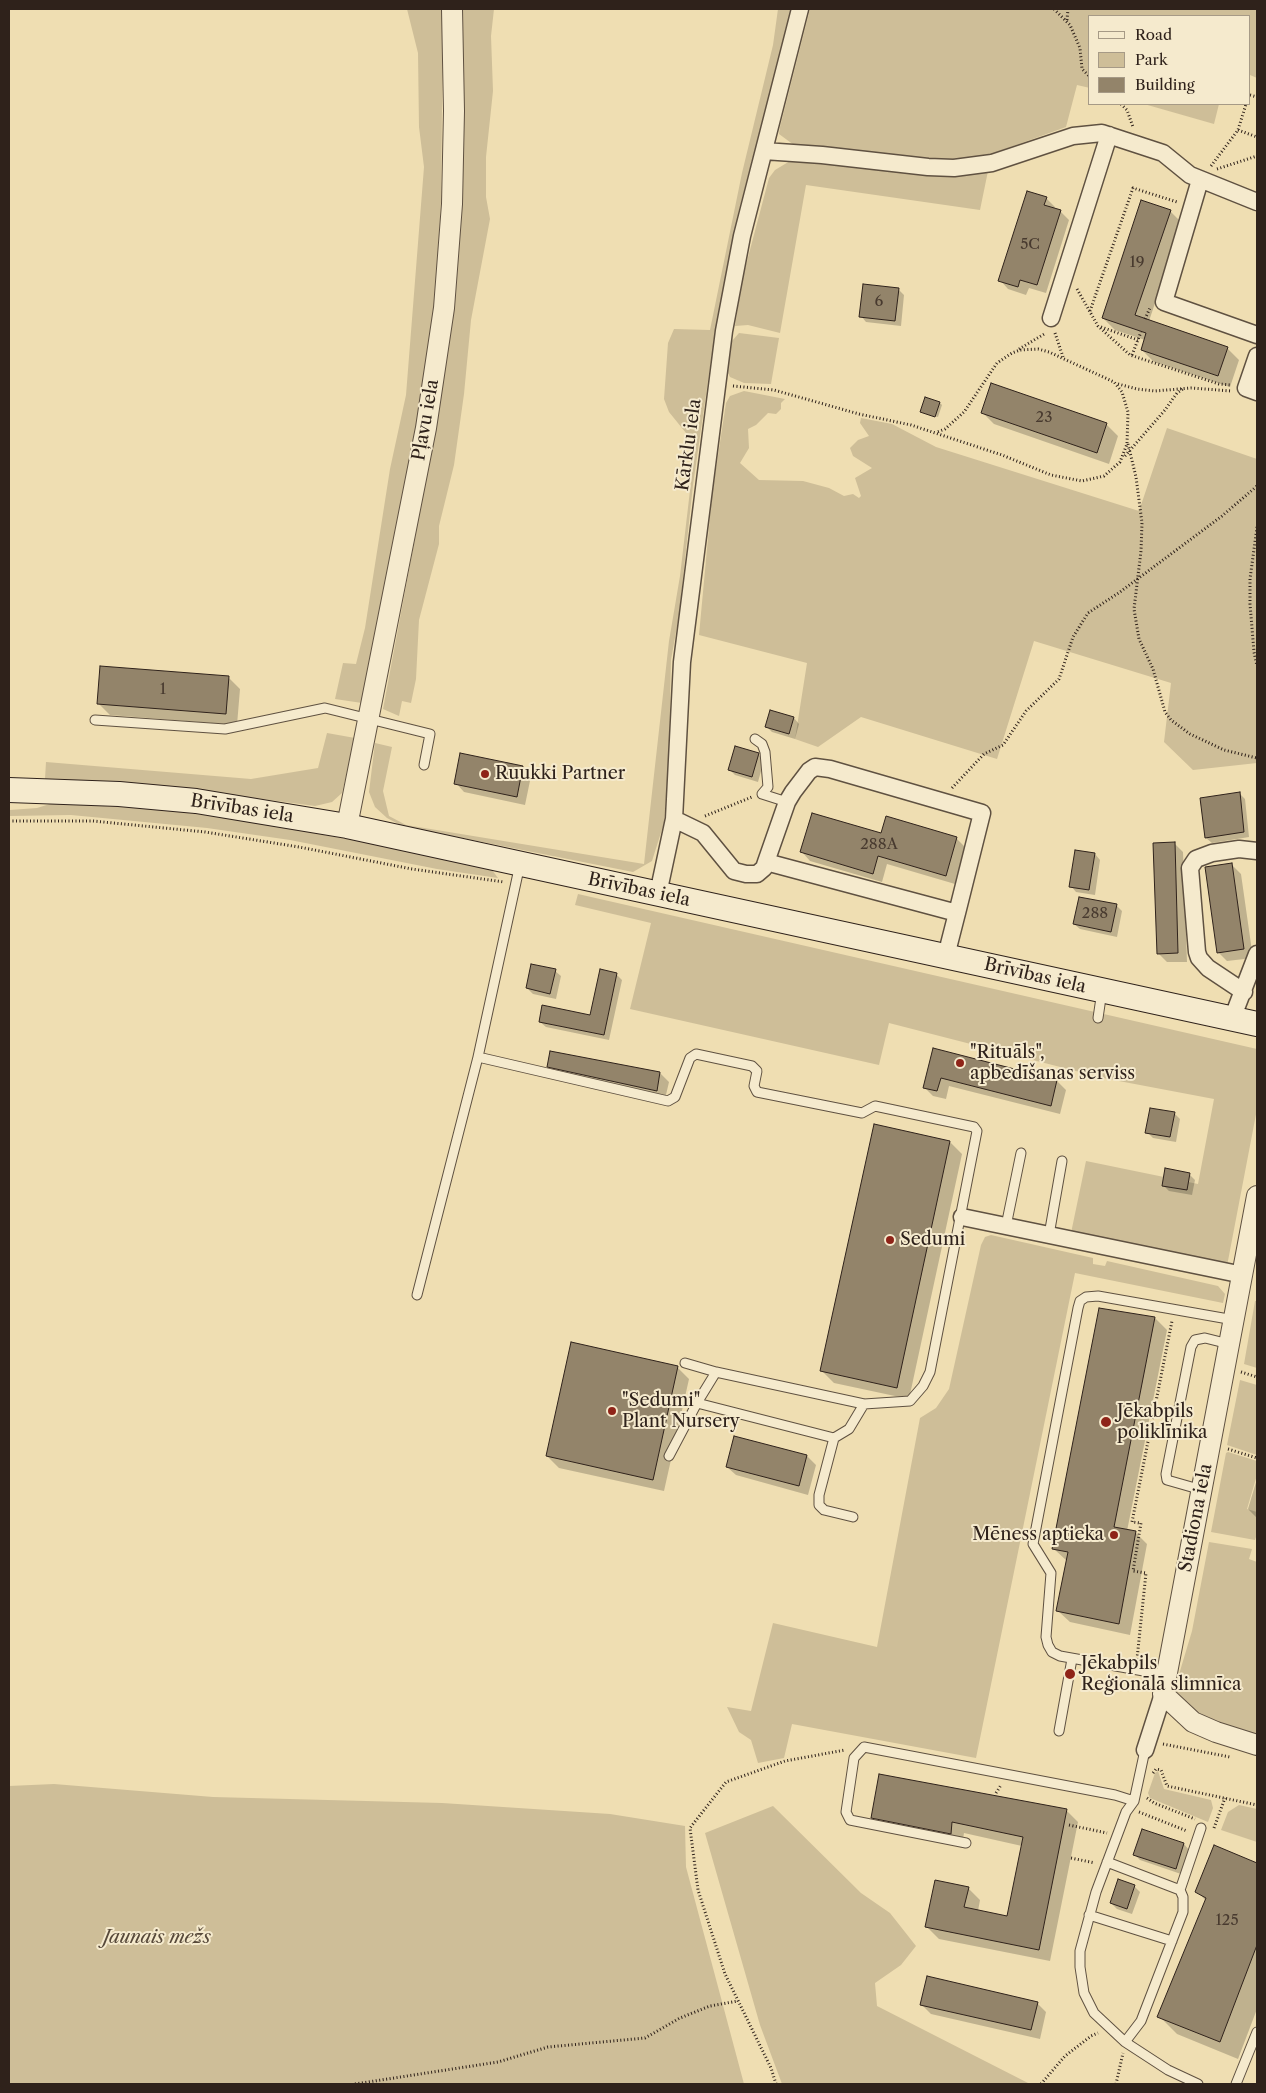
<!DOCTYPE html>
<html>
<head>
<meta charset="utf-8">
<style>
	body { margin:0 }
	#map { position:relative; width:1266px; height:2093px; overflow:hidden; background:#efdeb2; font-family:"Libre Caslon Text",serif }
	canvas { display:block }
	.frame { position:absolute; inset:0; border:10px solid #2f221b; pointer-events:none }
	.legend { position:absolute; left:1088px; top:15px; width:162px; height:90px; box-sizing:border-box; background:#f5eacd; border:1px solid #a69a86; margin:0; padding:6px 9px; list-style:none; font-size:15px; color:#2f221b }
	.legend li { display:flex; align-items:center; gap:10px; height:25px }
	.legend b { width:25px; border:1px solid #a69a86 }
</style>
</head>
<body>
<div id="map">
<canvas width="1266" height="2093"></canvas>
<div class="frame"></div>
<ul class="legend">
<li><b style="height:6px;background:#f5eacd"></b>Road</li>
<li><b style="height:14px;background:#cebe98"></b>Park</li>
<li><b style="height:14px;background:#93846a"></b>Building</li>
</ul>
</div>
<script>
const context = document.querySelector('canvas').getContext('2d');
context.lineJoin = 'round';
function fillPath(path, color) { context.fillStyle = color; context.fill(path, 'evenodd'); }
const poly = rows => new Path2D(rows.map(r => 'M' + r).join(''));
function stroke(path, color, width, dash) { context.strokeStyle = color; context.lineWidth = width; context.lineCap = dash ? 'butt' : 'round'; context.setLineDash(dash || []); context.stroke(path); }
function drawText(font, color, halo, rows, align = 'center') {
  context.font = font + ' "Libre Caslon Text",serif'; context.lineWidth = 4; context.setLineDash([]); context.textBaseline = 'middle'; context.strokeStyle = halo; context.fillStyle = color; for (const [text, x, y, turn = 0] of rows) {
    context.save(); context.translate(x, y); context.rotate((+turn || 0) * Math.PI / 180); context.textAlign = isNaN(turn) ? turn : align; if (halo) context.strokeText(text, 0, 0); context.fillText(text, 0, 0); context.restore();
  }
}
const green = poly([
	[407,9,443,9,441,202,434,322,422,405,362,703,335,699,343,663,356,664,365,628,390,469,406,395,424,167,419,127,418,53],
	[461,9,494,9,491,36,493,91,486,157,486,197,490,219,471,320,464,394,454,465,439,526,439,544,419,620,416,679,411,703,402,701,399,716,383,709,427,474,447,351],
	[778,9,792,9,739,210,715,332,693,485,679,615,671,660,669,756,664,823,652,861,633,872,402,826,387,818,375,807,369,792,375,743,392,747,383,791,389,816,406,825,644,864,669,641,680,576,694,456,686,433,669,412,664,399,668,343,674,329,710,330,742,173,773,45],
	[810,9,1257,9,1257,78,1250,75,1250,16,1090,16,1090,88,1077,85,1066,127,991,154,966,160,929,161,794,145,779,134,780,127],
	[1144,104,1219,104,1214,124],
	[790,161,945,176,988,171,980,210,806,185,780,333,748,325,735,326,742,280,769,178,775,170],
	[739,333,779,338,771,384,744,383,730,377,727,371,727,357,732,341],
	[744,391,785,399,781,403,781,409,776,414,768,413,756,425,748,429,749,448,740,463,759,480,803,481,829,488,844,496,853,494,859,498,861,496,855,478,872,468,853,456,850,448,858,440,869,436,860,423,861,418,892,424,936,447,1139,511,1167,428,1257,459,1257,763,1193,770,1164,742,1171,683,1034,641,997,759,861,717,818,747,795,739,807,663,699,635,712,495,726,403,730,396],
	[327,733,355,738,342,793,332,802,315,806,147,784,45,779,46,762,251,779,318,768],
	[53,803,155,809,221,817,370,843,484,866,492,870,498,878,437,869,290,840,207,828,71,815,10,816,10,810,37,808],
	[578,894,1257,1049,1257,1109,1227,1266,1071,1233,1086,1161,1198,1184,1214,1099,1103,1078,889,1023,879,1065,630,1009,651,923,575,905],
	[991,1235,1093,1258,1093,1264,1105,1266,1107,1261,1218,1286,1225,1294,1223,1303,1075,1273,976,1758,792,1724,784,1758,758,1763,751,1740,739,1732,727,1707,751,1711,773,1623,877,1647,920,1418,936,1408,949,1389,981,1245,985,1237],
	[1255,1301,1257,1301,1257,1368,1244,1364],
	[1240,1380,1257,1385,1257,1455,1227,1445],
	[1228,1452,1257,1461,1257,1475,1247,1509,1257,1512,1257,1534,1255,1540,1211,1532,1226,1453],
	[1209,1542,1252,1549,1249,1559,1257,1562,1257,1735,1196,1715,1177,1698,1174,1691,1192,1631],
	[1158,1771,1164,1789,1211,1800,1213,1808,1208,1822,1150,1798,1148,1793,1155,1773],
	[54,1784,213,1797,442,1803,610,1814,685,1826,686,1867,744,2084,9,2084,9,1786],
	[1239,1805,1257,1809,1257,1842,1221,1830,1228,1812],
	[773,1806,861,1893,890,1913,916,1946,901,1965,875,1983,877,2006,1030,2084,782,2084,760,2025,705,1833]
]);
const shadow = poly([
	[1046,198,1055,207,1054,209,1060,211,1069,220,1046,293,1029,288,1026,295,1008,289,1000,280],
	[1170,211,1182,223,1149,321,1227,348,1239,360,1230,387,1154,362,1142,350,1145,340,1115,330,1103,318],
	[898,289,904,295,901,326,866,322,861,316],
	[940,403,942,405,938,417,921,412],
	[982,412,1106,424,1118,436,1109,464,994,424],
	[228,677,240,689,237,725,110,715,98,703],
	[794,718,799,724,795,739,772,732,766,726],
	[758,754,764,760,758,782,735,775,730,770],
	[522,767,531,776,525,805,464,792,456,783],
	[1239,793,1245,799,1249,837,1212,843,1206,838],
	[882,835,956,838,965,847,955,884,887,864,882,882,810,861,802,852],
	[1174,843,1183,852,1187,962,1167,962,1158,953],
	[1095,854,1100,860,1095,895,1076,892,1071,886],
	[1232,865,1241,874,1253,958,1227,961,1218,952],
	[1080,898,1117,906,1122,911,1117,937,1080,929,1074,924],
	[555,971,561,976,556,999,533,994,527,988],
	[616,974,622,980,609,1040,546,1027,540,1022,591,1017],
	[934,1049,1057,1081,1066,1090,1060,1114,949,1086,946,1099,933,1096,924,1087],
	[548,1066,660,1073,669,1082,665,1099,557,1075],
	[1174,1113,1180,1119,1176,1142,1153,1138,1147,1132],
	[950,1142,962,1154,909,1399,834,1383,822,1371],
	[1189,1174,1195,1180,1192,1195,1169,1191,1163,1185],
	[1155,1318,1167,1330,1127,1531,1135,1532,1147,1544,1130,1635,1070,1622,1057,1610,1067,1561,1054,1549],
	[677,1367,689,1379,664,1491,559,1468,547,1456],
	[735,1437,807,1456,816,1465,808,1495,736,1475,727,1467],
	[1257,1479,1257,1518,1248,1509],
	[1066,1810,1078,1822,1050,1961,939,1939,927,1927,968,1888,980,1900,978,1911,1008,1917,1022,1846,964,1833,962,1845,885,1830,873,1817],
	[1184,1844,1189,1850,1181,1874,1140,1860,1134,1854],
	[1215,1847,1257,1864,1257,2009,1238,2059,1177,2034,1159,2016,1206,1901,1197,1891],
	[1134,1886,1140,1892,1132,1914,1117,1909,1111,1903],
	[1037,2003,1046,2012,1040,2039,931,2014,922,2005]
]);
const building = poly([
	[1027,191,1047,197,1044,205,1061,210,1037,285,1020,280,1018,287,998,281,1027,191],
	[1141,200,1171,210,1135,315,1228,347,1218,376,1141,350,1146,333,1102,318,1141,200],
	[863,284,899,288,895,321,859,317,863,284],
	[991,383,1107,423,1097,453,981,413,991,383],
	[925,397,940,402,935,417,920,412,925,397],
	[100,666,229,676,226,714,97,704,100,666],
	[770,710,794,717,789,734,765,727,770,710],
	[735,746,759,753,752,777,728,770,735,746],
	[460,753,523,766,517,797,454,784,460,753],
	[1240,792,1244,832,1205,838,1200,798,1240,792],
	[812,813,881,833,886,816,957,837,946,876,878,856,873,874,800,852,812,813],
	[1175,842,1178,953,1157,954,1153,843,1175,842],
	[1075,850,1095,853,1089,890,1069,887,1075,850],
	[1232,863,1244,949,1217,953,1205,867,1232,863],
	[1079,897,1117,904,1111,932,1073,924,1079,897],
	[531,964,556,969,550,994,526,988,531,964],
	[600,969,617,973,604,1035,539,1022,542,1005,590,1015,600,969],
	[933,1048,1057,1080,1051,1106,941,1078,937,1091,923,1088,933,1048],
	[550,1051,660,1072,657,1091,547,1067,550,1051],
	[1150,1108,1175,1112,1170,1137,1145,1133,1150,1108],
	[874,1124,950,1141,897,1388,820,1371,874,1124],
	[1165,1168,1190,1173,1187,1190,1162,1186,1165,1168],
	[1099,1308,1155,1317,1114,1527,1136,1531,1119,1624,1056,1611,1068,1552,1052,1549,1099,1308],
	[571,1342,678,1366,653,1480,546,1456,571,1342],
	[734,1436,807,1455,799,1486,726,1467,734,1436],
	[879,1774,1067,1809,1039,1950,925,1927,935,1880,969,1887,964,1907,1007,1916,1023,1837,952,1822,951,1834,871,1818,879,1774],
	[1142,1829,1184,1843,1176,1869,1133,1855,1142,1829],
	[1214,1845,1257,1863,1257,1945,1220,2042,1157,2017,1206,1898,1195,1892,1214,1845],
	[1118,1879,1135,1885,1127,1909,1110,1903,1118,1879],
	[927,1976,1038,2002,1031,2030,920,2005,927,1976]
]);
const path = poly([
	[1054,9,1070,25,1080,48,1082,69,1090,77],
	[1067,20,1068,9],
	[1250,95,1257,97],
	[1121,104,1127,110,1133,127],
	[1238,130,1257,137],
	[1211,166,1238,130,1246,104],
	[1217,169,1257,156],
	[1077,289,1098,326,1130,355,1219,384,1231,385],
	[1090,311,1133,188,1177,202],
	[1145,319,1150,308],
	[1101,327,1138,340],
	[1055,333,1063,357],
	[1019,349,1046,333],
	[1132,355,1141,332],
	[1118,384,1137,389,1155,391,1191,388,1231,391],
	[733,386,774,390,859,414,911,425,1002,455,1051,475,1082,481,1104,476,1120,462,1127,444,1128,412,1122,392,1114,382,1049,352,1038,349,1020,350,1012,353,997,363,964,412,945,429,937,432],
	[1128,444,1136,477,1142,523,1141,551,1134,609,1139,639,1153,669,1165,712,1171,720,1190,734,1224,750,1257,758],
	[1125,456,1165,410,1177,393,1183,389],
	[1257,527,1250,579,1250,604,1254,652,1257,666],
	[952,788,984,754,1003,745,1026,711,1059,679,1073,637,1088,613,1120,592,1222,516,1257,486],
	[705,816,752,797],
	[9,821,93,821,205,832,299,847,412,869,504,882],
	[1241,1372,1257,1377],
	[1228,1449,1257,1458],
	[1137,1659,1146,1573,1133,1571,1141,1523,1132,1522,1172,1321],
	[1163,1744,1230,1757],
	[1153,1773,1156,1769,1161,1770,1167,1786,1257,1805],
	[996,1793,1001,1785],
	[1147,1798,1154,1803,1195,1819],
	[1139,1812,1187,1831],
	[1069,1825,1107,1833],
	[1214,1828,1225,1798],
	[1071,1858,1095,1863],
	[355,2084,498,2062,548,2047,645,2038,680,2018,710,2006,738,2001],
	[776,2084,771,2068,725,1974,698,1890,690,1828,726,1782,785,1761,845,1750],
	[1041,2084,1065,2056,1091,2036,1098,2033],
	[1116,2084,1123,2053]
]);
const service = poly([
	[95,720,225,729,325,708,430,734,424,765],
	[755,739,762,744,765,752,768,787,762,794,787,802],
	[520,864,478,1057,668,1101,675,1097,690,1058,696,1054,752,1066,757,1071,754,1086,757,1092,862,1113,875,1106,974,1127,977,1131,930,1372,923,1386,910,1401,864,1404,849,1429,834,1438,697,1403],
	[1098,1018,1102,991],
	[1006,1226,1021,1153],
	[1049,1235,1062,1161],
	[417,1295,478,1057],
	[685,1363,716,1372,864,1404],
	[834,1438,819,1495,819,1505,824,1510,853,1517],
	[669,1456,697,1403,716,1372],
	[1202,1490,1167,1480,1166,1474,1191,1347,1195,1340,1205,1338,1229,1344],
	[1166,1675,1060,1656,1052,1652,1048,1645,1046,1637,1051,1573,1033,1544,1078,1308,1080,1301,1086,1297,1098,1296,1234,1320],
	[1059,1731,1072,1659],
	[1145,1750,1134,1801,1126,1812,1096,1892,1080,1951,1080,1967,1084,1993,1094,2013,1125,2042,1168,2070,1198,2084],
	[966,1843,850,1820,846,1812,854,1758,864,1747,1115,1795,1134,1801],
	[1107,1862,1180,1890,1183,1897,1183,1912,1141,2021,1125,2042],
	[1180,1890,1201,1828],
	[1089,1915,1172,1941],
	[1236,2084,1257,2032]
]);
const minor = poly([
	[764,151,822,155,928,167,954,168,992,163,1073,136,1102,133,1163,153,1190,175,1257,202],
	[1200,180,1164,302,1257,335],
	[1051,318,1109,135],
	[1257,356,1246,388,1257,392],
	[674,819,703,833,734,871,746,874,757,874,764,868,766,862,787,802,793,792,809,771,815,767,830,769,982,813,957,913,766,862],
	[658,894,674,819,682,662,724,331,742,236,800,9],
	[946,956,957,913],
	[1244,992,1208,968,1199,958,1197,952,1190,868,1196,859,1212,853,1239,849,1257,851],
	[1232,1019,1257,954],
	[962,1217,1243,1275],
	[1145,1750,1163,1694]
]);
const tertiary = poly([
	[347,826,426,428,444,308,452,204,454,111,452,9],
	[1257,1196,1163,1694,1193,1722,1216,1732,1257,1745]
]);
const secondary = poly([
	[9,790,119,794,196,801,347,826,1257,1024]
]);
const markers = [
	[485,774,5,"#8f2418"],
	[960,1063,5,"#8f2418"],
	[890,1240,5,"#8f2418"],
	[612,1411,5,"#8f2418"],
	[1106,1422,6,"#8f2418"],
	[1114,1535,5,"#8f2418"],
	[1070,1674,6,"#8f2418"]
];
const numberNames = [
	["5C",1030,245],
	["19",1137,263],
	["6",879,302],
	["23",1044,418],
	["1",163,690],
	["288A",879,845],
	["288",1095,914],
	["125",1227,1921]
];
const streetNames = [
	["Pļavu iela",426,420,-80],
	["Kārklu iela",689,445,-82],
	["Brīvības iela",242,809,9],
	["Brīvības iela",639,890,12],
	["Brīvības iela",1035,976,13],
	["Stadiona iela",1196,1518,-79]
];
const poiNames = [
	["Ruukki Partner",495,774],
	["\"Rituāls\",",970,1053],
	["apbedīšanas serviss",970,1074],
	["Sedumi",900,1240],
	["\"Sedumi\"",622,1401],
	["Plant Nursery",622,1422],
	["Jēkabpils",1117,1412],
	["poliklīnika",1117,1433],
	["Mēness aptieka",1104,1535,"right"],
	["Jēkabpils",1081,1664],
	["Reģionālā slimnīca",1081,1685]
];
const parkNames = [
	["Jaunais mežs",157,1938]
];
fillPath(green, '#cebe98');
fillPath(shadow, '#0003');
fillPath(building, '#93846a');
stroke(building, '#2f221b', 1);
stroke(service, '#5f5141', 11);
stroke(minor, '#5f5141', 19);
stroke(tertiary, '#5f5141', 22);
stroke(secondary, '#2f221b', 26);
stroke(path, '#2f221b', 3, [1, 2.5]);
stroke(service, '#f5eacd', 9);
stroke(minor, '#f5eacd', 16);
stroke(tertiary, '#f5eacd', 20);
stroke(secondary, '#f5eacd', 24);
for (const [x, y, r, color] of markers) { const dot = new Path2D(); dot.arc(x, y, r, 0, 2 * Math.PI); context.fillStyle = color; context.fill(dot); stroke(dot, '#f5eacd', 2); }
drawText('15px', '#483a2f', null, numberNames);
drawText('18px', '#2f221b', '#f5eacd', streetNames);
drawText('18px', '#2f221b', '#f5eacd', poiNames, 'left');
drawText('italic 18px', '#57493a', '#f5eacd', parkNames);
</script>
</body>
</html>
